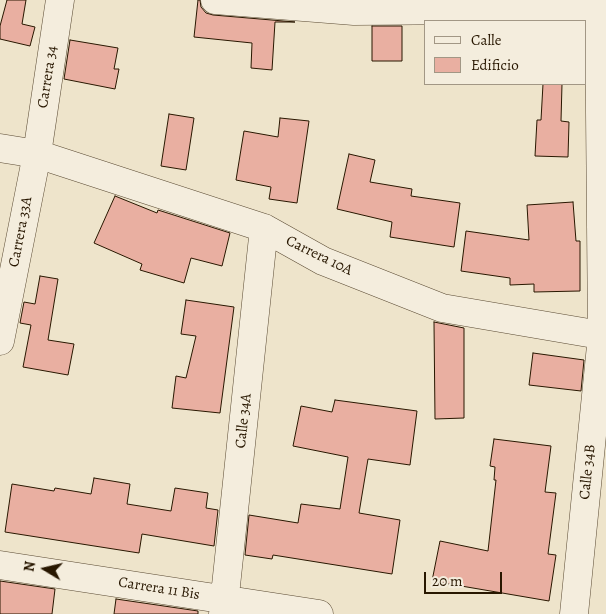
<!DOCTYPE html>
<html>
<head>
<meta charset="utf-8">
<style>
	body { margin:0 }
	#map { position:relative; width:606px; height:614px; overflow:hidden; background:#eee4cb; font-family:Alegreya,serif }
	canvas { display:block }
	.legend { position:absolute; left:424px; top:20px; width:162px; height:65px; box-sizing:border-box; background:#f4eddd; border:1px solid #a29785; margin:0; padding:6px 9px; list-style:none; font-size:15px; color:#281700 }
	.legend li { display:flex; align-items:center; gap:10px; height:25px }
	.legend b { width:25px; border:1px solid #a29785 }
	.north { position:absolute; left:20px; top:544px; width:50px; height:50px; -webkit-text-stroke:4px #f4eddd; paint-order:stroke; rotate:279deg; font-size:14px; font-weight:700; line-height:20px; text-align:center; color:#281700 }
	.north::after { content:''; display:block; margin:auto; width:18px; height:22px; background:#281700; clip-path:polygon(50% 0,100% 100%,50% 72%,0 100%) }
	.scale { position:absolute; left:424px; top:572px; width:78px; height:22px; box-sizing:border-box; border:2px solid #281700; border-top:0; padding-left:6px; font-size:15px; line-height:18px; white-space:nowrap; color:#281700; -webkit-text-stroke:4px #f4eddd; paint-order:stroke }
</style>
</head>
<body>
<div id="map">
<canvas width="606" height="614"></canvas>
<ul class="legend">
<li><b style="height:6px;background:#f4eddd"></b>Calle</li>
<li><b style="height:14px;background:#e9afa1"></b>Edificio</li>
</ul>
<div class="north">N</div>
<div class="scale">20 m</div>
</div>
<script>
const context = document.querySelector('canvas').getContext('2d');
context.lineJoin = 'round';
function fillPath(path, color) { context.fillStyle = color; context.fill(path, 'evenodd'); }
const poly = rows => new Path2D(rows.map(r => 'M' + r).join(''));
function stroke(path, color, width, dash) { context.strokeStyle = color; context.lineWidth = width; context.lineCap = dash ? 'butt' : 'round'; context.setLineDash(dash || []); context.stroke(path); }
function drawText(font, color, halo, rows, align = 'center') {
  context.font = font + ' Alegreya,serif'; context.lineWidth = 5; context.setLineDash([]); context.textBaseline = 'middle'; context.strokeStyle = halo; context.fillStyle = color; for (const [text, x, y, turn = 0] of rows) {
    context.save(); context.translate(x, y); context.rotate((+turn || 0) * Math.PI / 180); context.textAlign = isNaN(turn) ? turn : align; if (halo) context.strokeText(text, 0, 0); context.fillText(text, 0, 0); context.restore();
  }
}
const building = poly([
	[7,0,26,0,22,24,35,27,30,46,0,39,0,26,7,0],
	[198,0,200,0,201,7,206,13,213,15,295,22,275,22,272,70,251,68,252,43,194,37,198,0],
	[372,26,402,26,402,61,372,61,372,26],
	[70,40,118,48,114,69,119,69,115,89,64,79,70,40],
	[543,84,562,84,561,121,569,122,568,157,535,156,537,120,541,120,543,84],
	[169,114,194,118,186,170,161,166,169,114],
	[280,118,309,121,297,203,269,199,271,187,236,180,244,131,278,137,280,118],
	[349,154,375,160,370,182,412,189,411,196,460,203,454,247,390,237,392,222,337,209,349,154],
	[115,196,157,213,158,210,230,233,222,266,191,258,184,283,140,270,142,264,94,243,115,196],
	[573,202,576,241,580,241,580,291,534,292,534,284,510,285,510,278,461,271,466,231,529,240,527,205,573,202],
	[40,276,58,279,48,340,74,344,68,375,23,367,31,325,20,323,24,302,35,304,40,276],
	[186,300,234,307,220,413,172,408,176,376,186,378,196,336,181,334,186,300],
	[434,322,464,328,464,418,435,419,434,322],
	[533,353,584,360,581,391,529,385,533,353],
	[335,400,417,411,410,465,368,459,359,513,400,520,392,574,273,555,272,559,245,555,249,515,298,523,301,504,340,509,348,457,293,446,301,406,332,412,335,400],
	[494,439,551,446,545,492,556,493,548,554,556,555,549,601,432,581,440,541,488,551,496,480,494,480,495,467,490,466,494,439],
	[94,478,130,484,127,504,171,511,175,488,208,493,206,508,218,510,214,546,142,534,139,553,5,532,12,484,54,491,55,488,91,494,94,478],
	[0,581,55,589,52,614,0,614,0,581],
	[116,599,198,611,198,614,114,614,116,599]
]);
const minor = poly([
	[215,0,354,11,599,9],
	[0,148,37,154,264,228,323,261,442,308,606,336],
	[0,341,37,154,60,0],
	[0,565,319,614],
	[223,614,264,228],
	[574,614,602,336,599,0]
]);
const streetNames = [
	["Carrera 34",48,77,-81],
	["Carrera 33A",21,232,-79],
	["Carrera 10A",319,256,26],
	["Calle 34A",244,421,-84],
	["Calle 34B",588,472,-84],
	["Carrera 11 Bis",159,589,9]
];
fillPath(building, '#e9afa1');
stroke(building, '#281700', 1);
stroke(minor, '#5a4a33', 29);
stroke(minor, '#f4eddd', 28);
drawText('15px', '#281700', '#f4eddd', streetNames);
</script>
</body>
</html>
